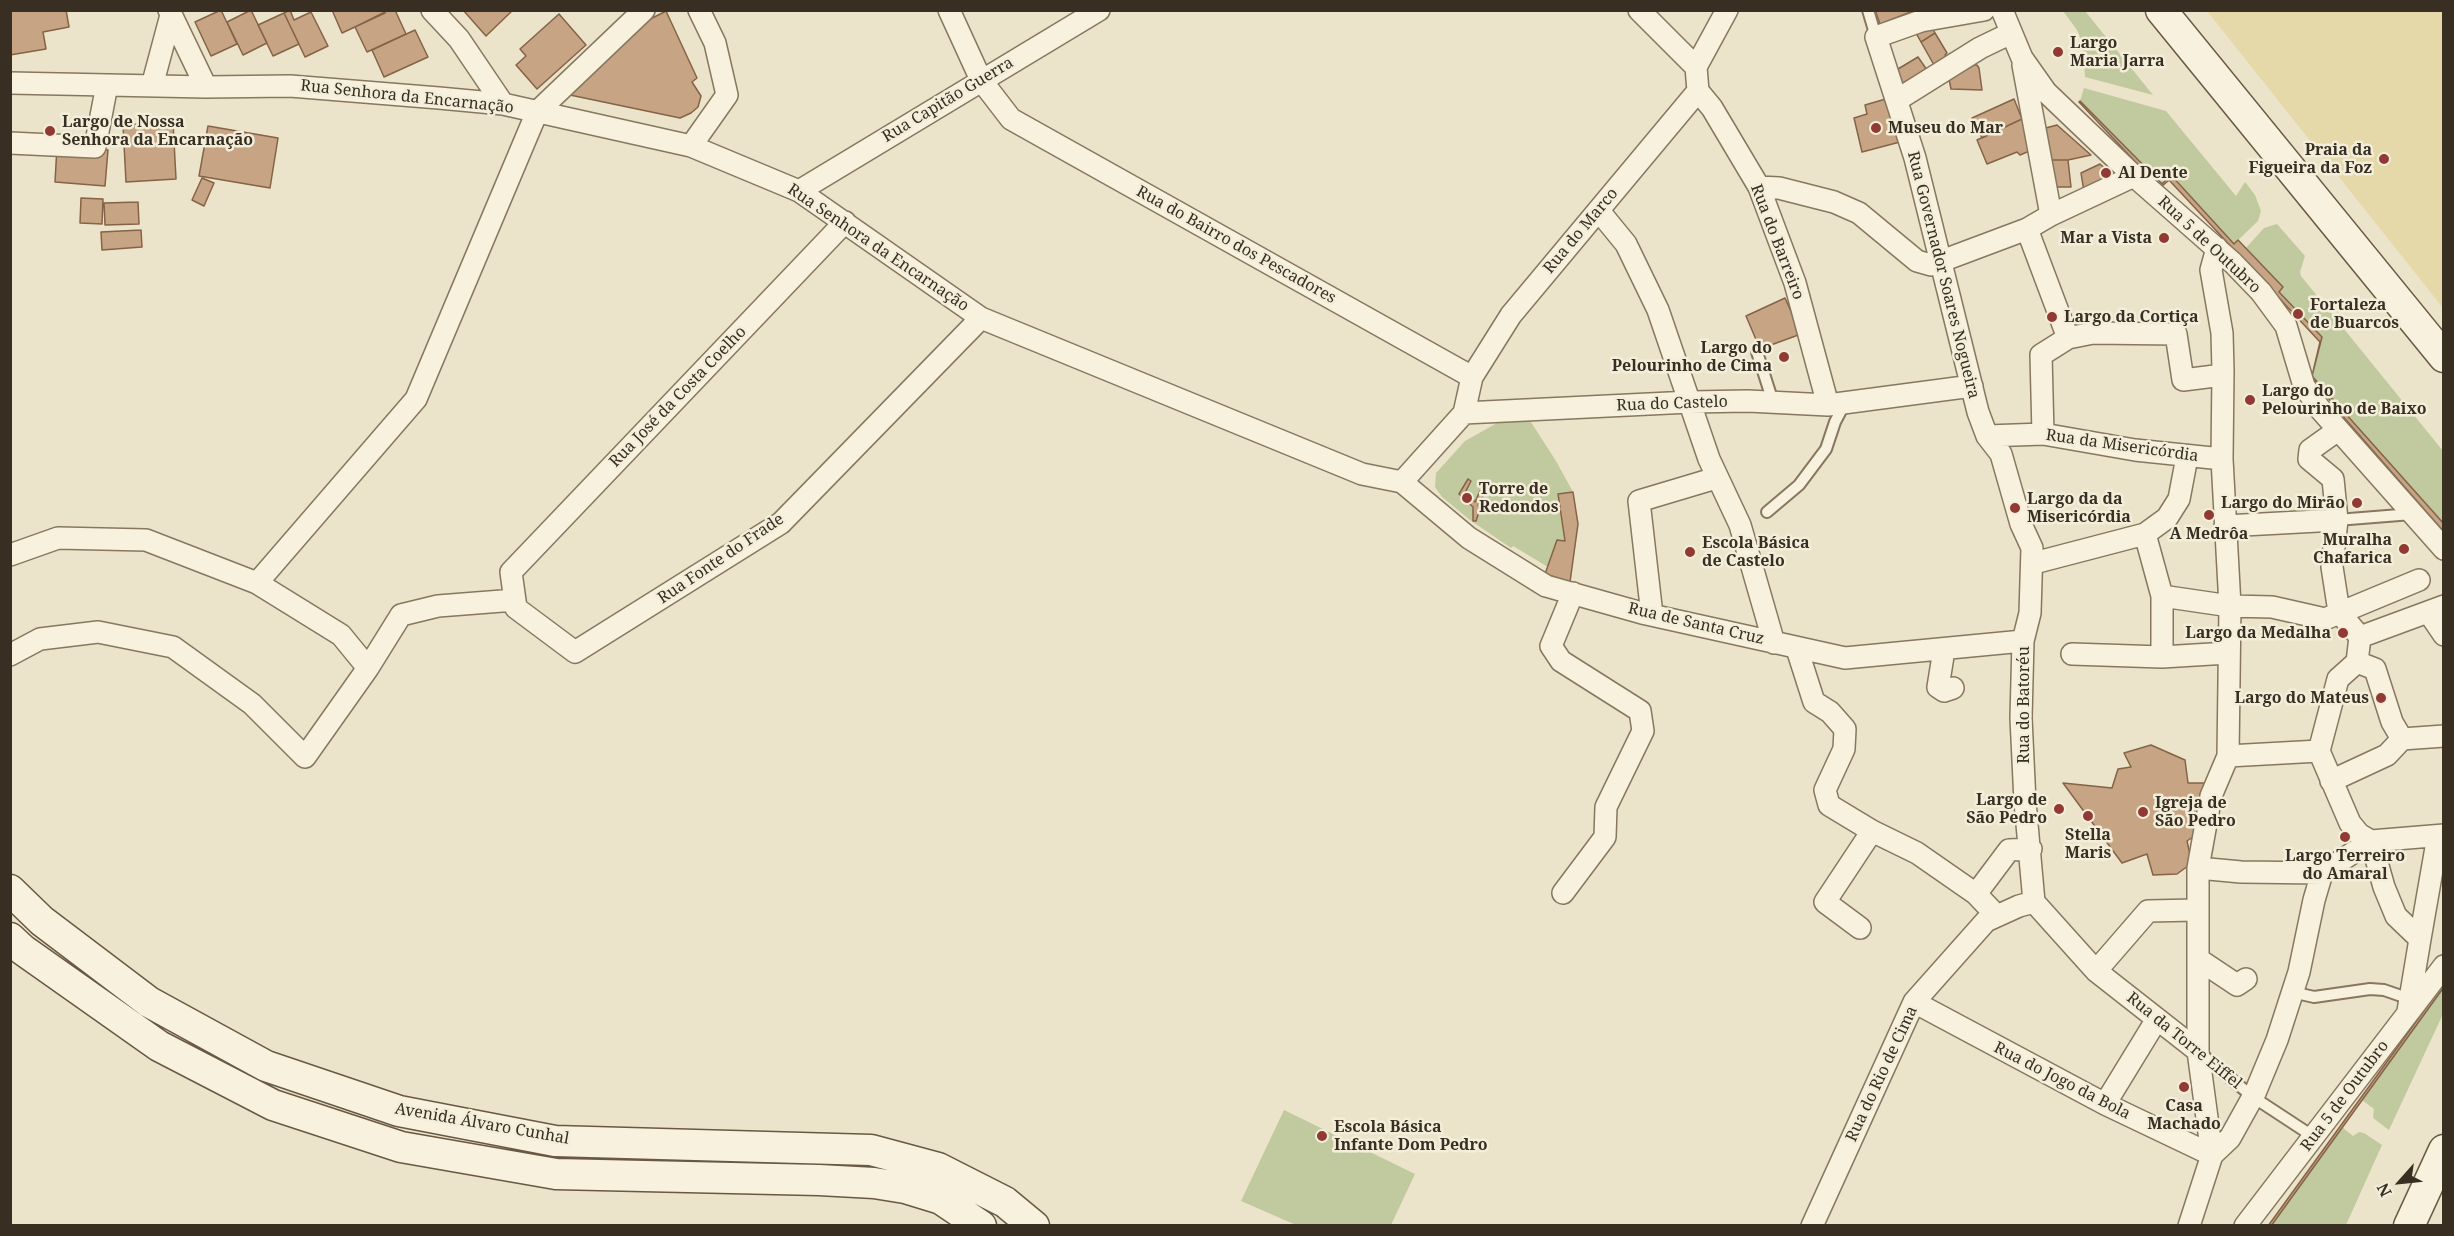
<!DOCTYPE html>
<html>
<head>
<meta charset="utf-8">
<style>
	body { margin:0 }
	#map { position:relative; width:2454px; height:1236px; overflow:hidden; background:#ece4ca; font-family:"Noto Serif",serif }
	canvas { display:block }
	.frame { position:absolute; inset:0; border:12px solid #392e22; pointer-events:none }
	.north { position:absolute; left:2370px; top:1152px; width:60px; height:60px; -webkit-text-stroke:4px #f3eed9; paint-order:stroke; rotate:243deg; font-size:16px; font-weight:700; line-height:24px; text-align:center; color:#392e22 }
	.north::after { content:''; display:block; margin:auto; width:21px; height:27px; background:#392e22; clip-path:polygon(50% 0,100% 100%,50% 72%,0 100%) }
</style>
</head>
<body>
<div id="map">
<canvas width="2454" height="1236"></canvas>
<div class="frame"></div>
<div class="north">N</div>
</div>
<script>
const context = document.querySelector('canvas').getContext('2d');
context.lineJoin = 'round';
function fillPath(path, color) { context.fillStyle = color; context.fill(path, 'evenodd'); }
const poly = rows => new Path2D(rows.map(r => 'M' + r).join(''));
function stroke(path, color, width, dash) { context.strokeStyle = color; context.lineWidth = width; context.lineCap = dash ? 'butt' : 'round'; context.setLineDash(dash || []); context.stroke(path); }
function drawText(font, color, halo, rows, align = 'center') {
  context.font = font + ' "Noto Serif",serif'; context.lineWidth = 5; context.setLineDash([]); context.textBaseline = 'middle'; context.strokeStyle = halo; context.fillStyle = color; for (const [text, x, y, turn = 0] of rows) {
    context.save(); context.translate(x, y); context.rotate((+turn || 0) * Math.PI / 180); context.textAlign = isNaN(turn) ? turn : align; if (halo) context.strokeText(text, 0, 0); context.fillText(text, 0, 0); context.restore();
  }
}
const green = poly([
	[2063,11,2085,11,2153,95,2085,77,2083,45,2077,30],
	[2084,88,2166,111,2236,196,2245,182,2255,195,2261,211,2258,221,2234,244,2172,175,2162,184,2080,101],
	[2277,224,2305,256,2300,272,2301,276,2443,451,2443,524,2312,376,2322,337,2279,292,2283,287,2246,248,2264,228],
	[1527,416,1556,461,1573,492,1558,495,1565,541,1548,567,1513,546,1511,548,1470,520,1442,497,1435,487,1436,473,1465,441,1497,423],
	[2443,987,2443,1014,2389,1130,2373,1118,2374,1109,2362,1100],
	[1284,1110,1415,1174,1391,1225,1296,1225,1241,1201],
	[2342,1127,2353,1136,2359,1132,2364,1133,2382,1145,2346,1225,2271,1226]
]);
const sand = poly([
	[2207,11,2443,11,2443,308]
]);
const building = poly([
	[10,10,66,10,69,27,43,32,46,49,10,55,10,10],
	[221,10,237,44,211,56,195,22,221,10],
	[251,10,267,43,243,55,227,22,251,10],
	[290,10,294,20,311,12,328,46,305,57,284,13,290,10],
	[332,10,384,10,385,13,342,33,332,10],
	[389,10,395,10,406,34,367,52,355,27,389,10],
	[463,10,513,10,486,36,463,10],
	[1875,10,1916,10,1880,24,1875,10],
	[666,11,697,78,692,82,701,96,698,107,691,113,680,118,570,95,635,27,666,11],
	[284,13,299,44,273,56,258,25,284,13],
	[559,14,586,45,537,89,516,65,526,56,520,49,559,14],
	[1929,22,1935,33,1921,42,1913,28,1929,22],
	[415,30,428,57,384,77,372,50,415,30],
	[1935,33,1947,53,1945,55,1947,57,1934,65,1921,42,1935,33],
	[1918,57,1927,70,1901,84,1893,72,1918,57],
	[1974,65,1977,65,1979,68,1982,90,1951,89,1949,79,1974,65],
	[1889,98,1900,142,1862,152,1854,118,1867,114,1865,105,1889,98],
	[2014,99,2022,119,1982,138,1972,118,2014,99],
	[2080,101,2162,184,2171,175,2234,244,2238,240,2283,287,2279,292,2322,337,2312,376,2444,524,2444,532,2340,413,2314,380,2312,376,2320,342,2169,180,2160,188,2079,102,2080,101],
	[2022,119,2032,150,2020,155,2017,152,1987,164,1977,140,2022,119],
	[173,122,176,179,126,182,123,125,173,122],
	[2057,125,2091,155,2068,160,2045,160,2042,129,2057,125],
	[208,126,278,138,270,188,199,176,208,126],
	[57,146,108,150,105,186,55,182,57,146],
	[2045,160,2068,160,2071,187,2050,187,2045,160],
	[2100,164,2117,179,2084,192,2081,173,2100,164],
	[202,178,214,183,204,206,192,200,202,178],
	[81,198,103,199,102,224,80,223,81,198],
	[138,202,139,224,105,225,104,203,138,202],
	[141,230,142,247,102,250,101,232,141,230],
	[1785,298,1801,334,1760,349,1746,316,1785,298],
	[1468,479,1471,481,1465,493,1475,502,1480,491,1484,494,1478,505,1480,509,1476,521,1473,521,1473,507,1459,494,1468,479],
	[1573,492,1578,524,1570,582,1545,574,1557,540,1565,541,1558,494,1573,492],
	[2151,745,2185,760,2188,783,2208,783,2196,835,2187,841,2192,863,2177,874,2153,875,2147,854,2122,863,2063,783,2112,788,2118,769,2131,767,2124,753,2151,745],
	[2444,983,2444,987,2271,1226,2268,1226,2444,983]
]);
const lane = poly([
	[1868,10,1876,37],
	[1757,352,1773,402],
	[1767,512,1799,485,1826,449,1835,422,1845,403],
	[2337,520,2412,514],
	[2292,992,2314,997,2370,989,2384,990,2410,999],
	[2200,1053,2253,1097,2314,1137]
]);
const street = poly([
	[169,10,206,87],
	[432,10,459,39,503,104],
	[949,10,981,80,1011,119,1472,377,1464,413],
	[1639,10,1696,67],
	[1984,10,1921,21,1876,37,1915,158,1978,412,1987,436,2001,454,2021,524,2032,548,2030,613,2023,641,2021,718,2025,802,2034,902,2096,971,2198,1051],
	[2002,10,2022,58,2046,92,2134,176,2233,263,2261,292,2286,326,2304,386,2320,409,2444,549],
	[2023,65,2051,215],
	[10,83,206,87,290,86,439,98,503,104,691,146,799,191,981,318,1362,474,1402,482,1469,538,1546,586,1642,613,1845,658,2023,641],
	[152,86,171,15],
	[1698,91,1712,108,1759,187,1795,283,1828,405],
	[1698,91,1696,67,1727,10],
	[1897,100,1980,48,2011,33],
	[10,143,95,147,107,85],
	[691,146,727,95,715,43,699,10],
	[1759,187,1779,188,1834,202,1859,213,1917,261,1931,265,2027,229,2051,215,2134,176],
	[799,191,1099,10],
	[1599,211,1626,244,1658,310,1709,459,1740,525,1774,643],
	[845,222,511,572,516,608,575,652,781,523,981,318],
	[2027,229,2068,338],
	[1472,377,1511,315,1698,91],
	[2338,430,2310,450,2309,459,2333,479,2337,520,2332,567,2339,612],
	[2043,434,2041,355,2068,338,2093,333,2176,334,2183,380,2223,375],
	[1987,436,2043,434,2135,450,2222,459],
	[1402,482,1464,413,1690,402,1748,401,1828,405,1972,386],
	[2225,526,2337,520],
	[2145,534,2162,596,2162,657],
	[10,555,58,538,146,540,257,583,341,635,368,668,305,757,252,704,173,647,98,632,40,639,10,655],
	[2034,563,2145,534,2167,518,2179,499,2187,457],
	[257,583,416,399,537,112,644,10],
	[2162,596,2230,606,2272,607,2325,619,2419,580],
	[2429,613,2444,635],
	[1652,615,1639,501,1716,478],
	[2360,637,2444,606],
	[1797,649,1814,702,1830,712,1845,729,1844,749,1825,790,1829,805,1872,831,1917,853,1976,894,1997,916],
	[1944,650,1938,687,1944,691,1953,688],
	[2072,654,2162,657,2228,653],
	[2357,662,2375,669,2392,722,2402,739],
	[368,668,401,615,438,606,515,600],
	[2402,739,2444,736],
	[2228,756,2319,751],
	[2331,781,2387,755,2402,739],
	[2198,868,2241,872,2322,873],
	[2322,873,2371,841,2359,834,2350,823,2319,751,2338,679,2357,662,2360,637,2339,612],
	[1563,893,1605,837,1606,807,1643,731,1640,711,1561,661,1551,646,1573,593],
	[1976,894,2009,850,2031,849],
	[1860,928,1825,902,1872,831],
	[2420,939,2438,836],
	[2198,959,2237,985,2246,979],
	[2096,971,2148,911,2196,910],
	[1914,1002,2105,1104,2212,1155],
	[2408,1011,2420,939,2396,916,2384,887,2371,841,2444,835],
	[2105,1104,2157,1019],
	[2212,1155,2230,1138,2255,1093,2277,1040,2299,972,2314,900,2322,873],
	[1812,1226,1914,1002,1986,921,2019,906,2034,902],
	[2189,1226,2212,1155,2198,1051,2198,868,2211,796,2228,756,2230,606,2222,459,2223,371,2222,333,2211,270,2217,248],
	[2245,1226,2444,966]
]);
const secondary = poly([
	[2161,10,2444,357],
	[10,890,42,921,149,1002,266,1066,399,1111,555,1141,871,1150,938,1168,1005,1202,1034,1226],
	[10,938,23,950,159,1046,273,1105,401,1147,556,1174,819,1180,874,1183,905,1188,941,1199,981,1226],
	[2409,1226,2444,1150]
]);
const markers = [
	[2058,52,6,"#913a34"],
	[1876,128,6,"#913a34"],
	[50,131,6,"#913a34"],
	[2384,159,6,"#913a34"],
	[2106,173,6,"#913a34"],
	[2164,238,6,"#913a34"],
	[2298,314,6,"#913a34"],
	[2052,317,6,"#913a34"],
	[1784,357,6,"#913a34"],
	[2250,400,6,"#913a34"],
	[1467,498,6,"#913a34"],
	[2357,503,6,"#913a34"],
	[2015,508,6,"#913a34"],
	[2209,515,6,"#913a34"],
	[2404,549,6,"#913a34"],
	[1690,552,6,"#913a34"],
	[2343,633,6,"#913a34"],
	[2381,698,6,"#913a34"],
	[2059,809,6,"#913a34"],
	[2143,812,6,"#913a34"],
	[2088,816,6,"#913a34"],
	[2345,837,6,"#913a34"],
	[2184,1087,6,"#913a34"],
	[1322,1136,6,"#913a34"]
];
const poiNames = [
	["Largo",2070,43],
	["Maria Jarra",2070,61],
	["Largo de Nossa",62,122],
	["Senhora da Encarnação",62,140],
	["Museu do Mar",1888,128],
	["Praia da",2372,150,"right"],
	["Figueira da Foz",2372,168,"right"],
	["Al Dente",2118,173],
	["Mar a Vista",2152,238,"right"],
	["Fortaleza",2310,305],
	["de Buarcos",2310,323],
	["Largo da Cortiça",2064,317],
	["Largo do",1772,348,"right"],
	["Pelourinho de Cima",1772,366,"right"],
	["Largo do",2262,391],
	["Pelourinho de Baixo",2262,409],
	["Torre de",1479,489],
	["Redondos",1479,507],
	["Largo da da",2027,499],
	["Misericórdia",2027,517],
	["Largo do Mirão",2345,503,"right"],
	["A Medrôa",2209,534,"center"],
	["Muralha",2392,540,"right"],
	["Chafarica",2392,558,"right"],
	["Escola Básica",1702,543],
	["de Castelo",1702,561],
	["Largo da Medalha",2331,633,"right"],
	["Largo do Mateus",2369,698,"right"],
	["Largo de",2047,800,"right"],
	["São Pedro",2047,818,"right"],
	["Igreja de",2155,803],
	["São Pedro",2155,821],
	["Stella",2088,835,"center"],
	["Maris",2088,853,"center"],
	["Largo Terreiro",2345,856,"center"],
	["do Amaral",2345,874,"center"],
	["Casa",2184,1106,"center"],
	["Machado",2184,1124,"center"],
	["Escola Básica",1334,1127],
	["Infante Dom Pedro",1334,1145]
];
const streetNames = [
	["Rua Senhora da Encarnação",407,97,6],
	["Rua Capitão Guerra",948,100,-31],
	["Rua do Marco",1581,231,-50],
	["Rua do Barreiro",1777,242,69],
	["Rua do Bairro dos Pescadores",1236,245,29],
	["Rua 5 de Outubro",2209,245,43],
	["Rua Senhora da Encarnação",878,248,34],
	["Rua Governador Soares Nogueira",1943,275,76],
	["Rua José da Costa Coelho",678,397,-46],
	["Rua do Castelo",1672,404,-2],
	["Rua da Misericórdia",2122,446,8],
	["Rua Fonte do Frade",721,559,-34],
	["Rua de Santa Cruz",1696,624,13],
	["Rua do Batoréu",2024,705,-90],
	["Rua da Torre Eiffel",2184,1041,39],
	["Rua do Rio de Cima",1882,1074,-65],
	["Rua do Jogo da Bola",2062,1081,27],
	["Rua 5 de Outubro",2345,1096,-53],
	["Avenida Álvaro Cunhal",482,1124,10]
];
fillPath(green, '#c1c99e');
fillPath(sand, '#e5d9a9');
fillPath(building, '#c7a483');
stroke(building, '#846347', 1.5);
stroke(lane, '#87775f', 14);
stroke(street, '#87775f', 24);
stroke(secondary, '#695842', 33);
stroke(lane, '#f7f1dd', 10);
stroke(street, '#f7f1dd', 21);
stroke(secondary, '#f7f1dd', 30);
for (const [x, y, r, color] of markers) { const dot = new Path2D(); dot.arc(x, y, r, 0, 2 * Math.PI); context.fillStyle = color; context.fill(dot); stroke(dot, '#f3eed9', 2); }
drawText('bold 16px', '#392e22', '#f3eed9', poiNames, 'left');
drawText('16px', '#392e22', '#f3eed9', streetNames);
</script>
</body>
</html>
